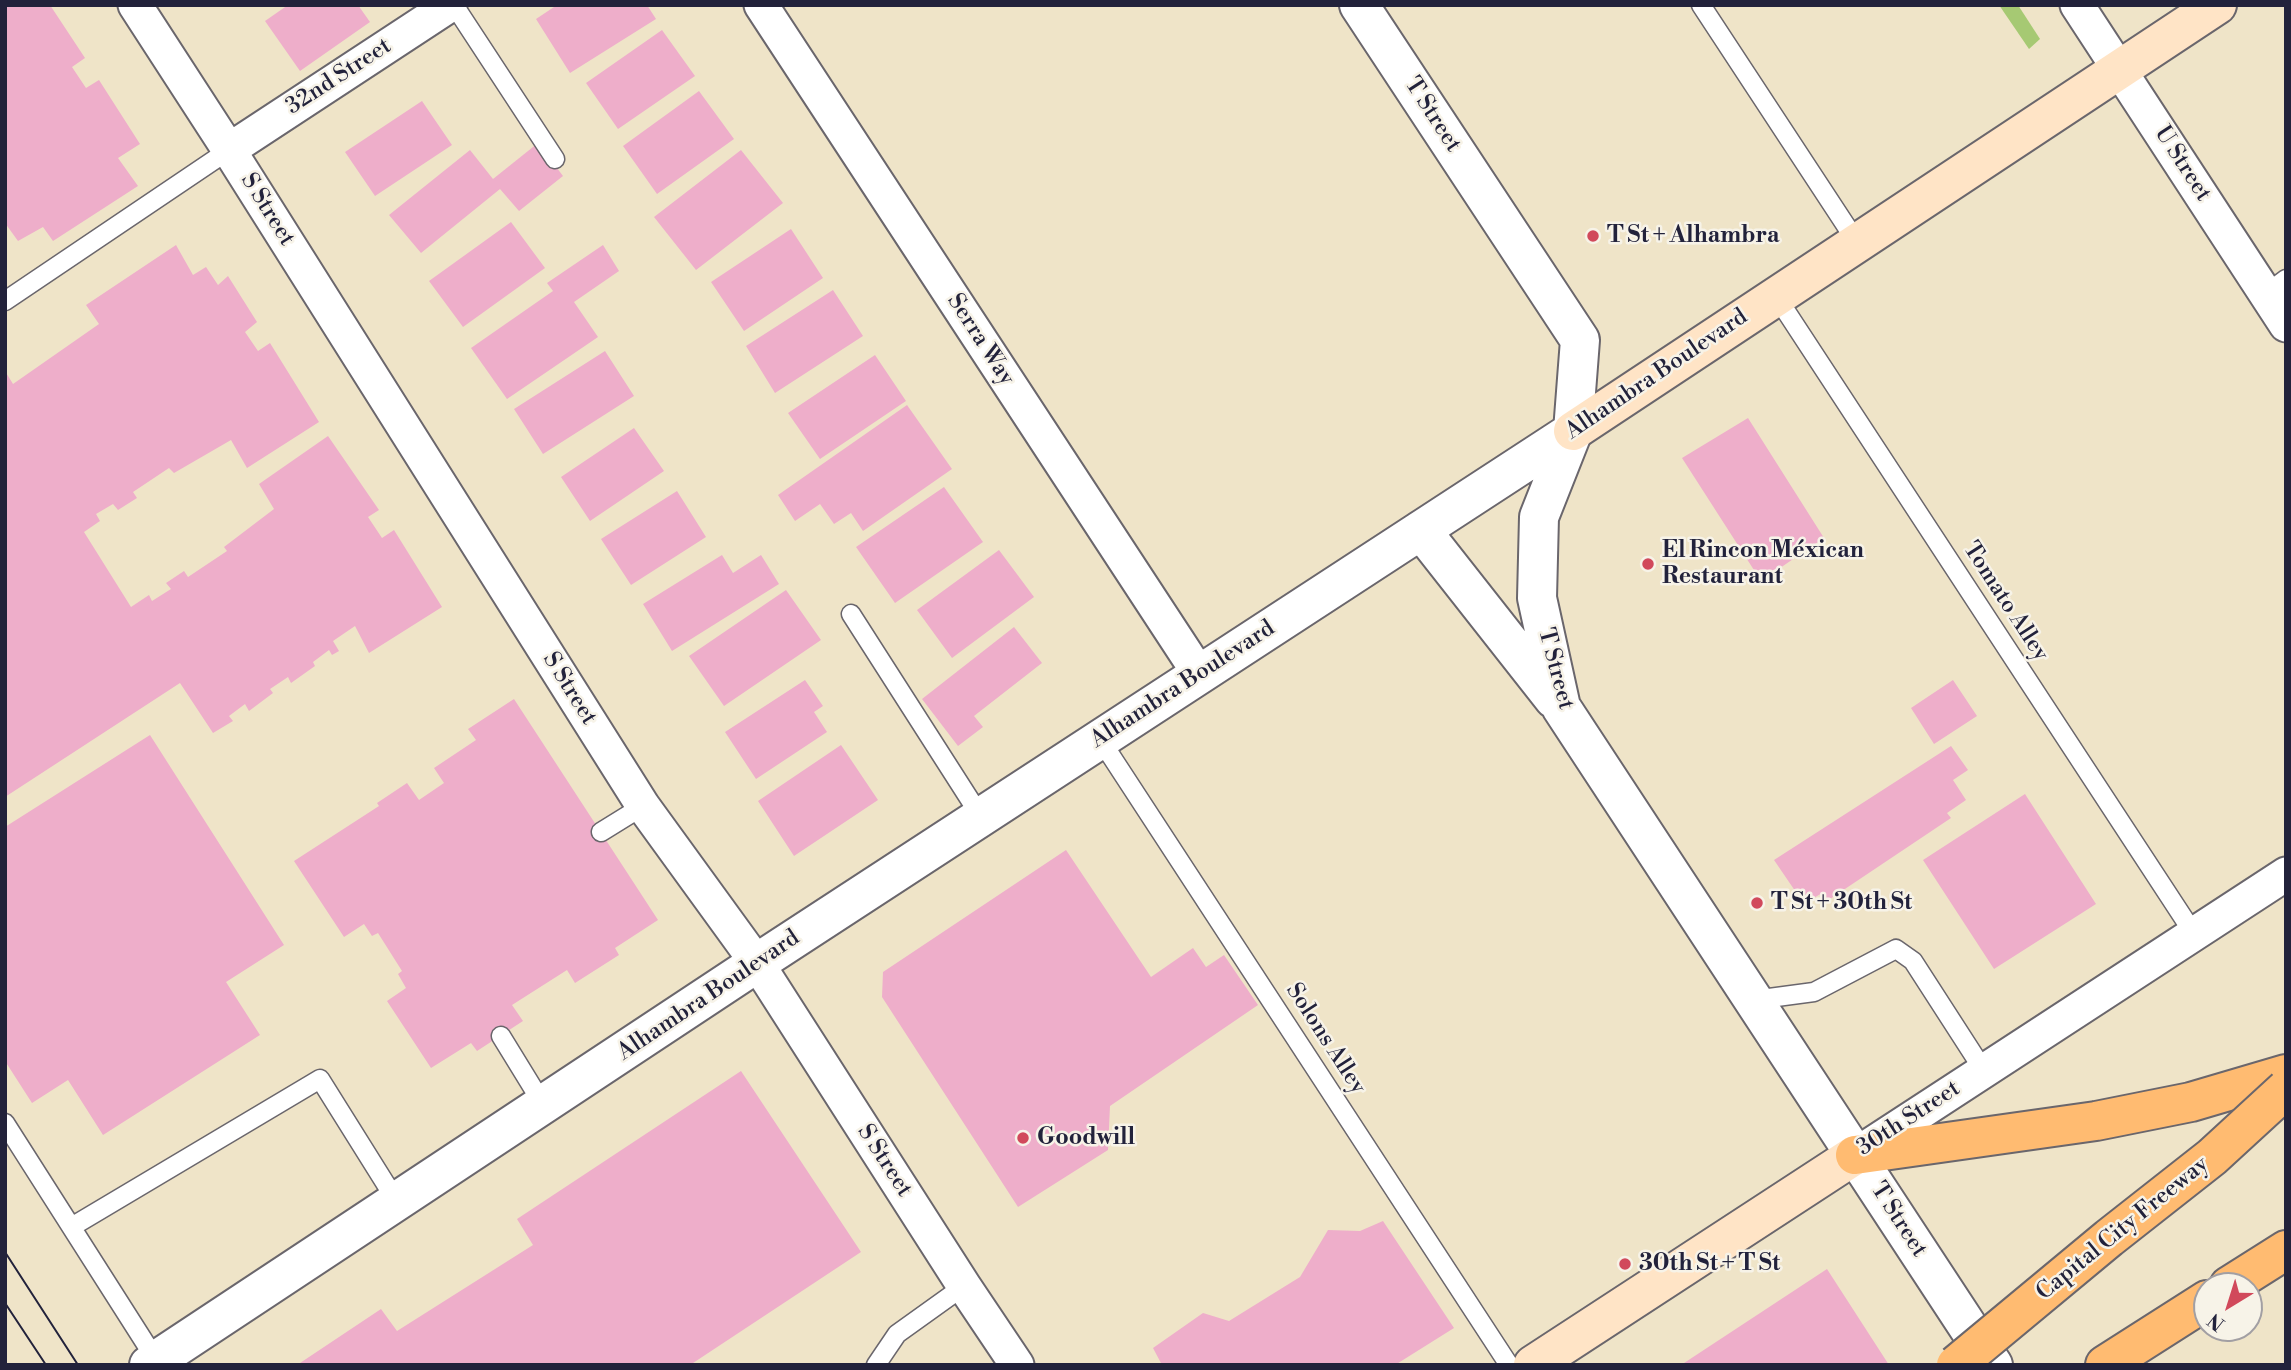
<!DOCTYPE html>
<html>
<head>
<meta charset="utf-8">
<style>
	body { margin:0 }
	#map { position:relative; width:2291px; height:1370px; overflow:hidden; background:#efe4c8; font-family:"Libre Bodoni",serif }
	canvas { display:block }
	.frame { position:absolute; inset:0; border:7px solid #22223b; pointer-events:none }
	.north { position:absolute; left:2193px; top:1272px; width:70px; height:70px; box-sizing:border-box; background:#f7f3e8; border:2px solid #a29fa3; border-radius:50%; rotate:218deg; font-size:19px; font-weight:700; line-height:28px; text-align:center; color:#22223b }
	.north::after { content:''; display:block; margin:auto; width:24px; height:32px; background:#d1495b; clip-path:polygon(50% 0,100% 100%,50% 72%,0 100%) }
</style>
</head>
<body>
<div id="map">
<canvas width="2291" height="1370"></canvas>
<div class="frame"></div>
<div class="north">N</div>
</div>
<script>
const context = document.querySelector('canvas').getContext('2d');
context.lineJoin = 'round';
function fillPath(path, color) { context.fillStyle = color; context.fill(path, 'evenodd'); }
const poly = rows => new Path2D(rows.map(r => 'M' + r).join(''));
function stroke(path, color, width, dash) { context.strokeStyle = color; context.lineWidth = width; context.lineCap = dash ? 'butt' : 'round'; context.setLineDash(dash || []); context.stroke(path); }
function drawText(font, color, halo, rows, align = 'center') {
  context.font = font + ' "Libre Bodoni",serif'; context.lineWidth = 5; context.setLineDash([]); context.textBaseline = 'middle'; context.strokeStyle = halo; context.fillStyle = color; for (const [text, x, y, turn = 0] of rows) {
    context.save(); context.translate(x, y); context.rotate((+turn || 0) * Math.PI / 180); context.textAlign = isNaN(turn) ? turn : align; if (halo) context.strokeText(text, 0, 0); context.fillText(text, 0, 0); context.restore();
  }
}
const green = poly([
	[1999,5,2018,5,2040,39,2029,49]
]);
const building = poly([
	[5,5,50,5,85,58,72,67,86,88,99,80,140,144,118,158,138,186,53,241,43,227,18,241,5,223],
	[288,5,358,5,370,22,300,71,265,21],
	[557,5,647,5,656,19,570,73,536,19],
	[662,30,695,76,618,129,586,83],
	[699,91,734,139,657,194,623,146],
	[422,101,452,145,375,196,345,152],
	[538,143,563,176,519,211,500,189,421,253,389,215,470,150,493,179],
	[741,150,783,203,696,270,654,217],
	[511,222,545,268,463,327,429,281],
	[791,229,823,278,744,331,711,282],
	[176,245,193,275,206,267,218,285,228,276,257,322,245,332,258,351,270,343,319,422,247,468,231,440,174,473,169,468,133,492,137,498,118,510,113,504,96,514,100,521,84,532,131,607,149,595,152,601,171,589,166,583,184,571,188,577,227,551,224,547,274,509,259,484,328,436,379,510,368,517,382,538,394,530,442,607,369,653,355,626,333,641,339,651,332,655,329,650,313,662,315,666,291,683,288,677,270,689,273,693,249,711,245,704,229,716,233,721,213,733,180,683,5,797,5,371,13,384,99,324,86,305],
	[603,245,619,271,574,302,598,337,507,399,471,348,553,291,547,283],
	[833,290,863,336,775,393,746,346],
	[605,351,634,396,543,454,514,409],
	[875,355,906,401,820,459,788,413],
	[907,405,952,469,863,531,851,513,834,524,820,504,795,521,778,495],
	[1748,418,1824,538,1761,581,1682,458],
	[634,428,664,471,590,521,561,477],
	[944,487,983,542,895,603,856,547],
	[677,491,706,537,631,585,601,539],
	[999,550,1034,597,952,658,917,610],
	[722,555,733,573,761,555,779,584,672,651,643,604],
	[786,590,821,640,724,706,689,656],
	[1014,627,1042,663,974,716,983,727,958,746,922,699],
	[805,680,823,706,814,712,827,732,756,779,725,732],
	[1953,680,1977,716,1934,744,1911,708],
	[514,699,658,920,615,948,619,955,575,983,567,970,512,1005,523,1021,477,1051,471,1043,431,1068,387,1001,406,988,398,974,402,971,378,933,372,936,364,924,344,937,294,861,379,806,377,803,407,783,419,800,444,783,434,768,476,740,468,729],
	[150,735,284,945,226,982,260,1035,103,1135,68,1080,32,1103,5,1061,5,827],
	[841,745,878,800,794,856,758,801],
	[1951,746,1968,770,1953,780,1966,800,1947,813,1951,818,1827,901,1822,893,1804,904,1774,860],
	[2025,794,2096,904,1994,969,1923,860],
	[1066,850,1151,977,1193,948,1206,967,1224,955,1258,1005,1110,1106,1108,1150,1018,1207,882,997,883,972],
	[741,1071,861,1252,690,1365,297,1365,381,1309,397,1331,533,1245,517,1219],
	[1383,1221,1454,1328,1395,1365,1162,1365,1153,1348,1203,1313,1229,1321,1300,1277,1328,1230,1360,1231],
	[1827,1269,1889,1365,1681,1365]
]);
const service = poly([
	[454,5,555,159],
	[1701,5,1858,244],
	[2266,294,2286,279],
	[1776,296,2194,934],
	[5,301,229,150],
	[851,614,981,817],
	[1100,739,1509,1365],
	[601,832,643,806],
	[1754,1000,1814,992,1896,949,1913,961,1984,1071],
	[501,1036,544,1106],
	[5,1123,156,1360],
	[73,1226,320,1079,397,1202],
	[876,1365,897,1334,964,1286]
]);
const minor = poly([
	[135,5,229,150,643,806,757,963,964,1286,1017,1365],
	[761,5,1200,675],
	[2077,5,2286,325],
	[229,150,450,5],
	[1855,1155,2286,874]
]);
const tertiary = poly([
	[1359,5,1580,340,1573,431,1539,517,1537,598,1561,707,1993,1365],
	[1421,530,1554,699],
	[149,1365,757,963,1573,431]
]);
const secondary = poly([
	[1573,431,2217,5],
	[1533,1365,1855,1155]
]);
const motorway = poly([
	[1855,1155,2096,1121,2191,1102,2286,1074],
	[2229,1286,2286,1250],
	[2105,1365,2207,1300]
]);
const tram = poly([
	[5,1252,78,1365],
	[5,1303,46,1365]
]);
const motorwayBridge = poly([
	[1956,1365,2109,1238,2212,1157,2286,1089]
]);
const markers = [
	[1593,236,7,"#d1495b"],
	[1648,564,7,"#d1495b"],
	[1757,903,7,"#d1495b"],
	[1023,1138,7,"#d1495b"],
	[1625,1264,7,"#d1495b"]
];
const streetNames = [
	["32nd Street",339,77,-33],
	["T Street",1432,115,57],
	["U Street",2182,164,57],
	["S Street",267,210,58],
	["Serra Way",980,340,57],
	["Alhambra Boulevard",1657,375,-34],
	["Tomato Alley",2005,602,57],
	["T Street",1555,669,75],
	["Alhambra Boulevard",1183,685,-33],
	["S Street",569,689,58],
	["Alhambra Boulevard",709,996,-34],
	["Solons Alley",1325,1039,57],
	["30th Street",1909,1119,-33],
	["S Street",884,1161,57],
	["T Street",1898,1220,57],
	["Capital City Freeway",2123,1229,-39]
];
const poiNames = [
	["T St + Alhambra",1607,236],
	["El Rincon Méxican",1662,551],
	["Restaurant",1662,577],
	["T St + 30th St",1771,903],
	["Goodwill",1037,1138],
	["30th St + T St",1639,1264]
];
fillPath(green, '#a6c973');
fillPath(building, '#eeaeca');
stroke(service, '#6a666c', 21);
stroke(minor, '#6a666c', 37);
stroke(tertiary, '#6a666c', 42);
stroke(secondary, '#6a666c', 42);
stroke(motorway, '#6a666c', 42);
stroke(service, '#fff', 18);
stroke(minor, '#fff', 33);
stroke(tertiary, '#fff', 38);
stroke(secondary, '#ffe4c6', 38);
stroke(motorway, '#ffbb71', 38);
stroke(tram, '#22223b', 2);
stroke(motorwayBridge, '#6a666c', 42, []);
stroke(motorwayBridge, '#ffbb71', 38);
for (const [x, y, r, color] of markers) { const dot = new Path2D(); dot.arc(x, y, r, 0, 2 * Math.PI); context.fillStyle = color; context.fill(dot); stroke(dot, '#f7f3e8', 2.5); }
drawText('23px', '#22223b', '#f7f3e8', streetNames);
drawText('bold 23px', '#22223b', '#f7f3e8', poiNames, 'left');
</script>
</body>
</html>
